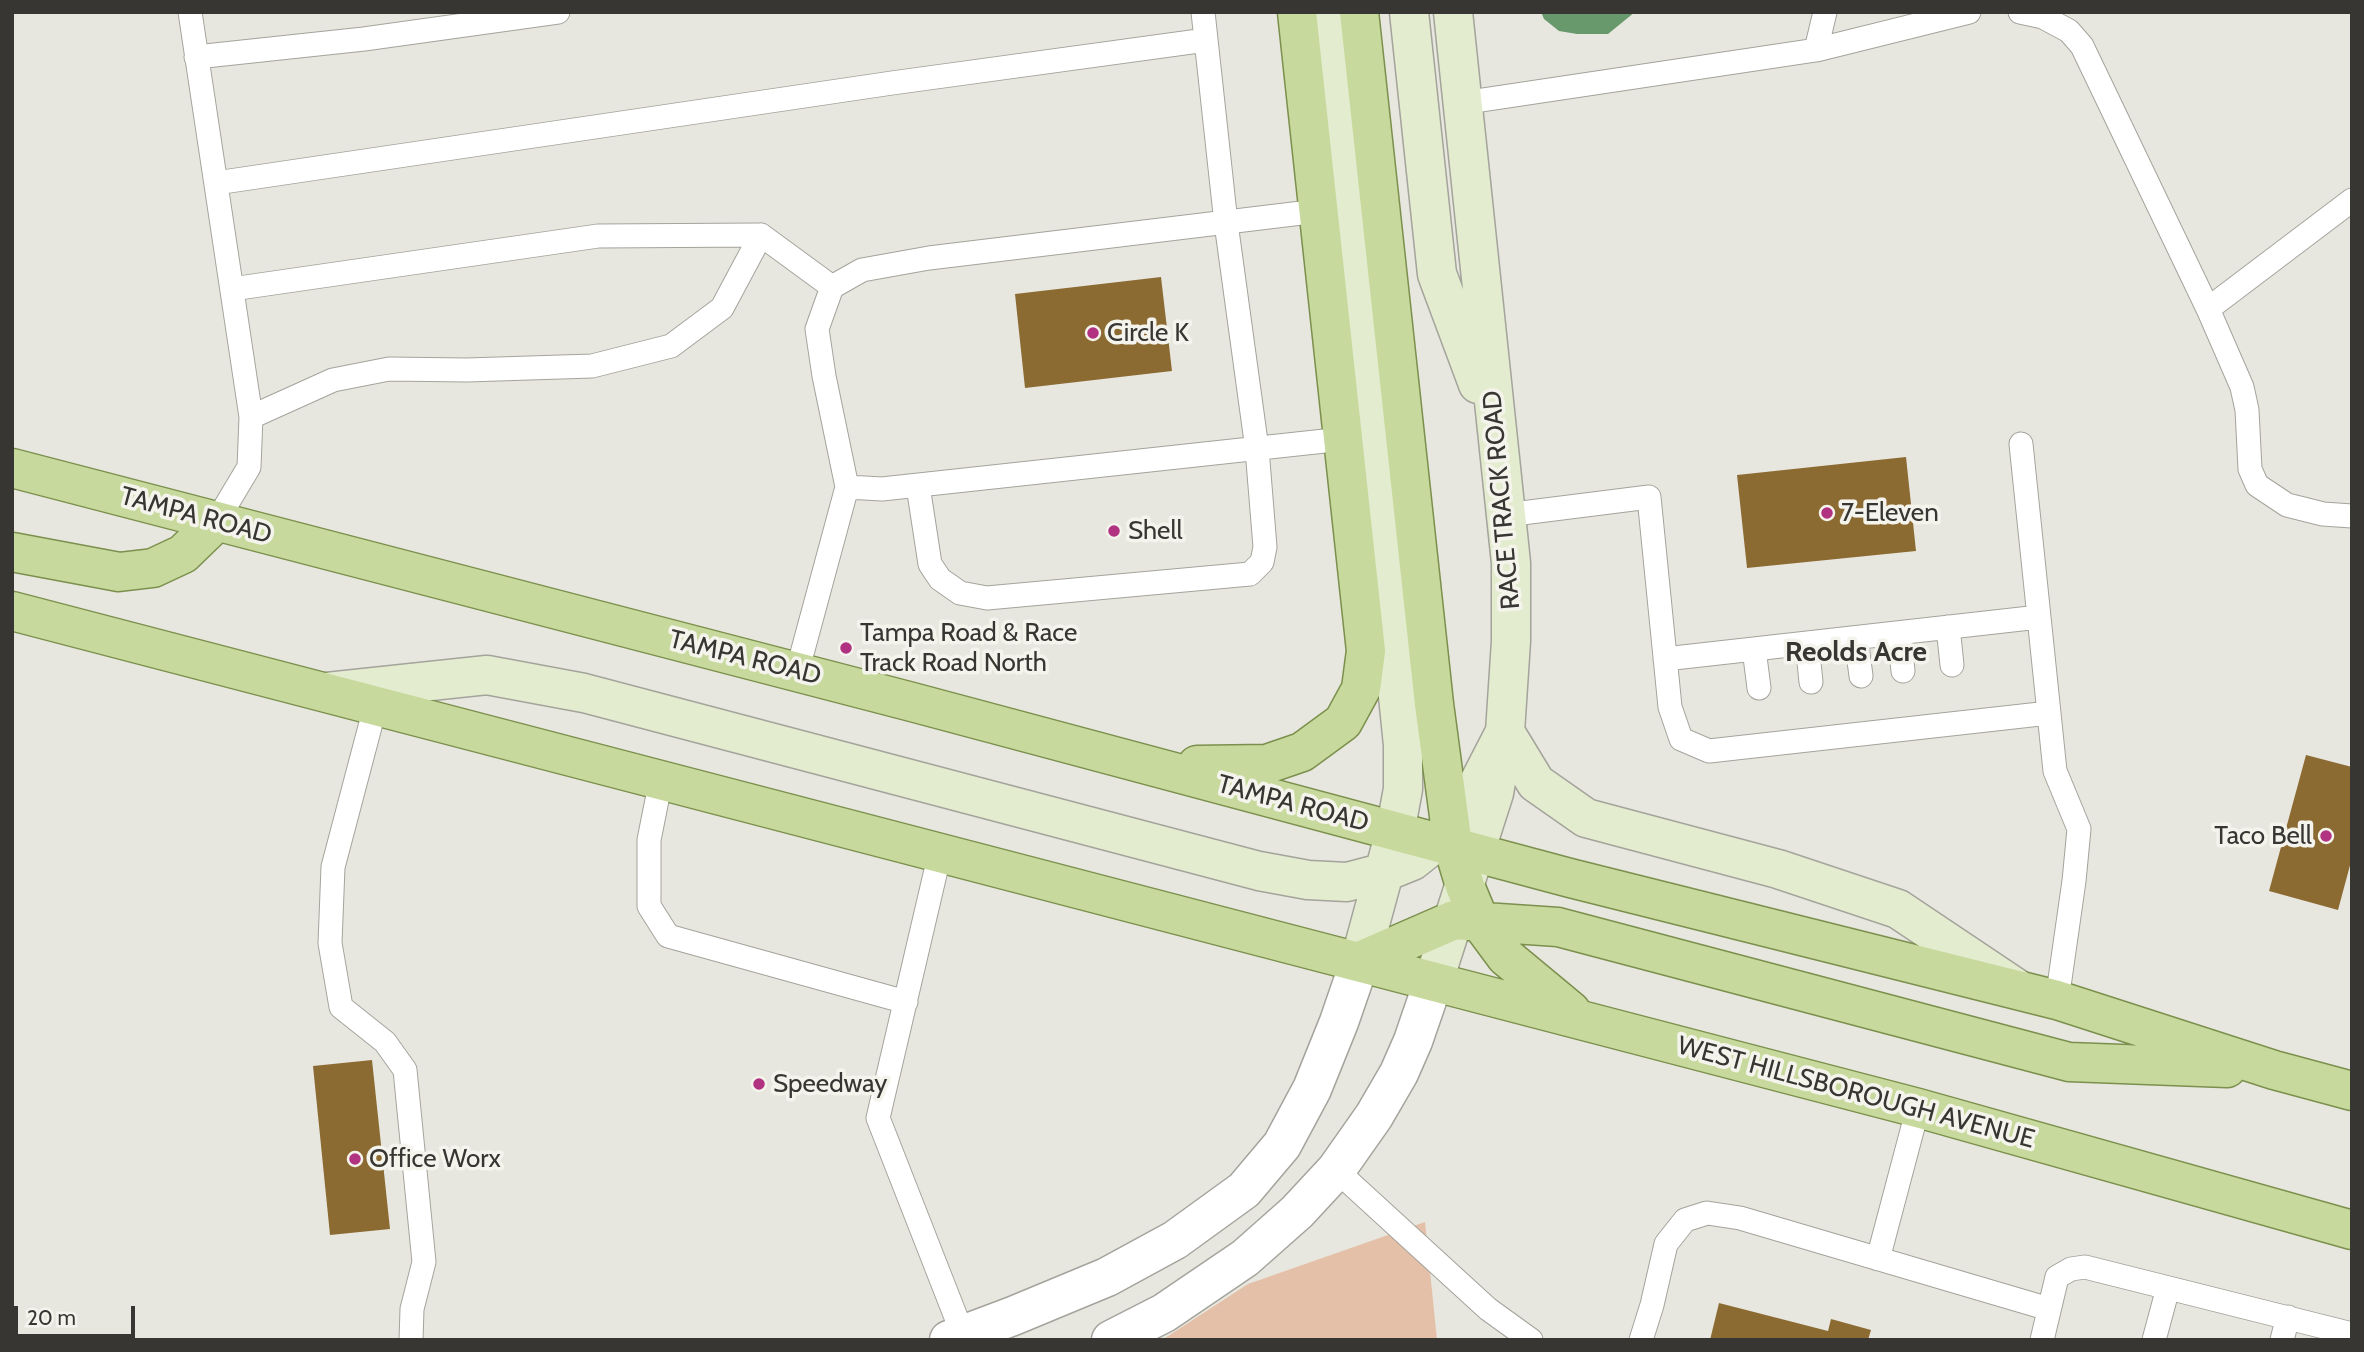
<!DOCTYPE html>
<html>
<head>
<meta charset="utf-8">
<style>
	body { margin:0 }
	#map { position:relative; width:2364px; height:1352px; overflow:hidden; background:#e8e7df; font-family:Cabin,sans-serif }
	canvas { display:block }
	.frame { position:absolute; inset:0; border:14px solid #373633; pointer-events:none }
	.scale { position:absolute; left:14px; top:1306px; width:121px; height:32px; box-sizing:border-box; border:4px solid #373633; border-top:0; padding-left:9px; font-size:21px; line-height:24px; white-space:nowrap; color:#373633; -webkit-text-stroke:5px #f5f4ec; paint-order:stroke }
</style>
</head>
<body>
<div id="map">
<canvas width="2364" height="1352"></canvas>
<div class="frame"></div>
<div class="scale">20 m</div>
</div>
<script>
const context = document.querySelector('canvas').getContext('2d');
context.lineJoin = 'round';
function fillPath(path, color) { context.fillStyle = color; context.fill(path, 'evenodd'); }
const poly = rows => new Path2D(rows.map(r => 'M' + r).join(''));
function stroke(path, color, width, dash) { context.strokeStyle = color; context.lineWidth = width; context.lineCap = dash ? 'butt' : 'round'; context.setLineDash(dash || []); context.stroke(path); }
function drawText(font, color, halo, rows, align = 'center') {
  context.font = font + ' Cabin,sans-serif'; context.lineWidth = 7; context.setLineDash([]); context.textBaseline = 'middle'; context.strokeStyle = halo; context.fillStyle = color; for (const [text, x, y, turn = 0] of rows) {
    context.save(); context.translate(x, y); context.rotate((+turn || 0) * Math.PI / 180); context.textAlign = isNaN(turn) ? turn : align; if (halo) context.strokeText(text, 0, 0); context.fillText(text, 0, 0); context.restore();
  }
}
const green = poly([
	[1425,1222,1437,1340,1162,1340,1248,1284]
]);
const water = poly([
	[1541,12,1635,12,1608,34,1577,34,1559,31,1544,19]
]);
const building = poly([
	[1161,277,1172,371,1025,388,1015,294],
	[1906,457,1916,551,1747,568,1737,475],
	[2306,755,2352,767,2352,858,2338,910,2269,891],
	[372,1060,390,1229,330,1235,313,1066],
	[1719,1303,1828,1331,1831,1319,1871,1330,1868,1340,1710,1340]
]);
const service = poly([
	[190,12,251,417,249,467,216,522],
	[2020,12,2043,17,2069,31,2082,46,2208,309,2242,387,2247,410,2250,469,2257,485,2287,505,2323,514,2352,516],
	[1816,50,1825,12],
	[196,57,364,39,558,12],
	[1462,103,1816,50,1969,12],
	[216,183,892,83,1206,40],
	[1318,211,929,258,862,270,832,287,817,329,824,376,847,487,882,489,1343,439],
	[232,289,598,236,761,235,832,287],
	[2208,309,2352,200],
	[251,417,333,380,389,369,467,370,592,366,671,346,722,308,761,235],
	[2021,444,2055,771,2079,829,2074,881,2057,1000],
	[918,486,930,564,940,579,960,593,987,598,1250,574,1262,562,1265,547,1257,449,1226,223,1203,12],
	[1506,515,1649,497,1670,707,1681,739,1709,751,2049,713],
	[1948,627,1952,665],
	[1899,633,1903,671],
	[1856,638,1861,676],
	[1807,643,1811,682],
	[1754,649,1759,688],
	[1665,659,2039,617],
	[797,672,847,487],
	[376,704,333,867,330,943,341,1007,385,1042,405,1070,424,1262,412,1309,411,1340],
	[661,780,649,840,649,906,668,936,906,1002],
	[940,853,878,1118,963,1335],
	[1336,1170,1488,1309,1531,1340],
	[1878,1259,1918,1108],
	[1641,1340,1652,1305,1666,1244,1685,1220,1707,1213,1740,1218,2049,1309],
	[2042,1340,2057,1277,2071,1269,2085,1267,2352,1334],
	[2154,1340,2168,1288],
	[2282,1340,2288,1317]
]);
const minor = poly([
	[949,1340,1013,1316,1107,1277,1175,1240,1244,1190,1282,1145,1312,1089,1339,1022,1360,961],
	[1111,1340,1164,1313,1245,1258,1297,1212,1336,1170,1374,1116,1399,1073,1413,1041,1434,980]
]);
const secondary = poly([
	[1328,12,1403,745,1403,789,1395,832,1360,961],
	[1409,12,1437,274,1478,384],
	[327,692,487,675,584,693,1259,871,1308,880,1347,882,1385,872,1412,861,1436,842,1451,827,1474,792,1505,732],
	[1505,732,1536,783,1586,818,1778,869,1898,909,2016,988],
	[1434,980,1494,793,1505,732,1511,641,1511,563,1453,12]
]);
const primary = poly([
	[1359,12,1434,704,1453,846,1465,886,1480,922,1506,957,1571,1011],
	[12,468,912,702,1570,878,2057,1000,2274,1070,2352,1091],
	[12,552,119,572,153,568,183,554,216,522],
	[12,611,1918,1108,2352,1230],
	[1197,765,1267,764,1302,752,1343,722,1361,689,1366,651,1297,12],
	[1360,961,1454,920,1558,927,2069,1062,2227,1068]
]);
const markers = [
	[1093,333,7,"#b13281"],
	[1827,513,7,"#b13281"],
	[1114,531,7,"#b13281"],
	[846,648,7,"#b13281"],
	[2326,836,7,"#b13281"],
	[759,1084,7,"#b13281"],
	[355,1159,7,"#b13281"]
];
const poiNames = [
	["Circle K",1107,333],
	["7-Eleven",1841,513],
	["Shell",1128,531],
	["Tampa Road & Race",860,633],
	["Track Road North",860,663],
	["Taco Bell",2312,836,"right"],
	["Speedway",773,1084],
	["Office Worx",369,1159]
];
const streetNames = [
	["RACE TRACK ROAD",1502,500,-95],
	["TAMPA ROAD",196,516,15],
	["TAMPA ROAD",745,658,14],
	["TAMPA ROAD",1293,804,15],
	["WEST HILLSBOROUGH AVENUE",1856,1093,15]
];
const neighbourhoodNames = [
	["Reolds Acre",1856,653]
];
fillPath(green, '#e4c0a8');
fillPath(water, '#68996c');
fillPath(building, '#8c6b33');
stroke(service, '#a4a39c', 25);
stroke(minor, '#a4a39c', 41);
stroke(secondary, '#a4a39c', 41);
stroke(primary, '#7c904d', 41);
stroke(service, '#fff', 23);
stroke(minor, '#fff', 38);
stroke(secondary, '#e3ecce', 38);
stroke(primary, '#c7d99d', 38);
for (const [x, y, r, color] of markers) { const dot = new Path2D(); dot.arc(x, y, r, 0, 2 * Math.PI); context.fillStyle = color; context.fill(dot); stroke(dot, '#f5f4ec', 2.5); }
drawText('26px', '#373633', '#f5f4ec', poiNames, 'left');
drawText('26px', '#373633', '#f5f4ec', streetNames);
drawText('bold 28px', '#373633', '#f5f4ec', neighbourhoodNames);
</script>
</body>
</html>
